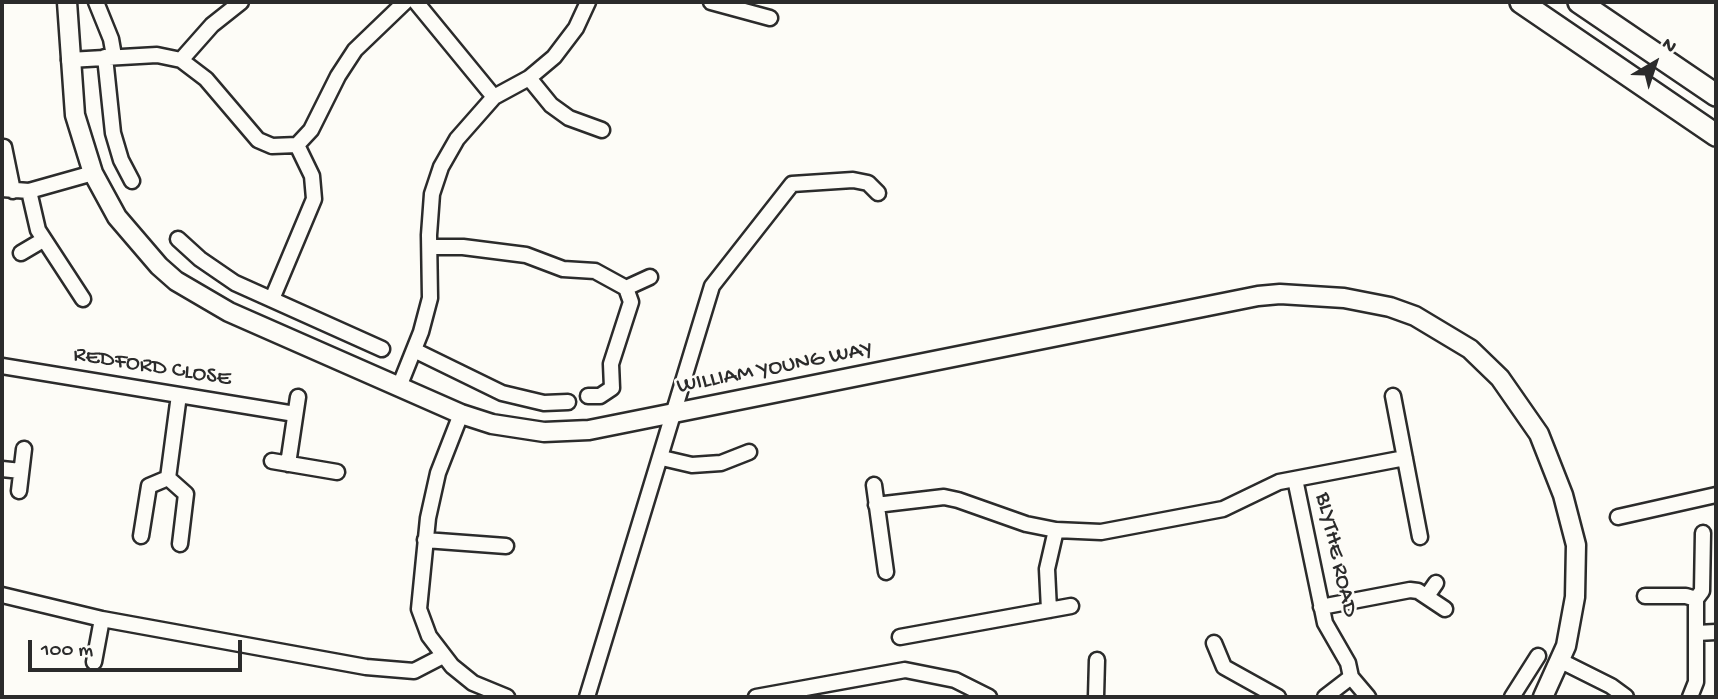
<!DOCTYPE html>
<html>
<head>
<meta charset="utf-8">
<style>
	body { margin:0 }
	#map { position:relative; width:1718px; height:699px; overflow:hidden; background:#fdfcf7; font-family:"Gochi Hand",sans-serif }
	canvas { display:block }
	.frame { position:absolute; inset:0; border:4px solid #2b2b2b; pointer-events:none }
	.north { position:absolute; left:1620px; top:28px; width:70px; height:70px; -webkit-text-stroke:5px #fdfcf7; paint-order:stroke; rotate:39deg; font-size:19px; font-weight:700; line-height:28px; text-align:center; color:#2b2b2b }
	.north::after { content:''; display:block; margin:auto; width:24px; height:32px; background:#2b2b2b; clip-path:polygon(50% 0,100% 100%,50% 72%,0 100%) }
	.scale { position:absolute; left:28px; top:640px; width:214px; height:32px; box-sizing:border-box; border:4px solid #2b2b2b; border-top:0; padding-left:9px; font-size:21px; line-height:24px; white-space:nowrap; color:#2b2b2b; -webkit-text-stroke:5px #fdfcf7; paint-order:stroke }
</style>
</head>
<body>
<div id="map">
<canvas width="1718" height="699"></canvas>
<div class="frame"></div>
<div class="north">N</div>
<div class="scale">100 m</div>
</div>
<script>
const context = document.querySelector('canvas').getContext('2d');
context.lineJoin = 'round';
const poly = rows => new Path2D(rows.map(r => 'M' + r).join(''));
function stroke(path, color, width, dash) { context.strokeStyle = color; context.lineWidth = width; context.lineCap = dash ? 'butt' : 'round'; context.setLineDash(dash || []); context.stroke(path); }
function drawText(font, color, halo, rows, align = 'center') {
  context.font = font + ' "Gochi Hand",sans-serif'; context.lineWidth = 5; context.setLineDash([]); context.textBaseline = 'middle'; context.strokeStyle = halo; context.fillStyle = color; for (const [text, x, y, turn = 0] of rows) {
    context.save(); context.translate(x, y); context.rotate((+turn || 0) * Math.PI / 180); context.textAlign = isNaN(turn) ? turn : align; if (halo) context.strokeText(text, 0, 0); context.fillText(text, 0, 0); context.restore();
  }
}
const minor = poly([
	[96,2,111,39,114,56],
	[416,2,494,97],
	[711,2,770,18],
	[105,57,113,133,121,160,132,181],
	[69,60,157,55,181,60,206,79,258,140,272,146,297,145,311,130,338,76,355,50,405,2],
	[181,60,212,25,241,2],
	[529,78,551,105,569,118,602,130],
	[4,147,13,191],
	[2,189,29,191,93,173],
	[29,191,38,230,83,299],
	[178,239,200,259,235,283,382,349],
	[430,247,463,247,526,255,563,269,595,271,626,288,631,302,611,364,612,388,600,396,588,396],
	[21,253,43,240],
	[626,288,650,277],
	[272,299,314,199,312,176,297,145],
	[414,350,502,393,544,403,568,402],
	[2,366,295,414],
	[399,387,421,332,430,298,429,235,432,194,441,167,457,139,494,97,529,78,554,57,576,28,588,2],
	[1393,396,1420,537],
	[461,414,438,473,428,518,419,609,429,636,452,666,473,683,507,697],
	[662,458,692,465,721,463,749,452],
	[272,461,337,472],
	[288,464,298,397],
	[2,469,21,471],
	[168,478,179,395],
	[1295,479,1325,623,1348,663,1351,677,1368,697],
	[874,485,886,572],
	[19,491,24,449],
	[876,505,944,497,958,500,1026,524,1056,530,1101,532,1223,509,1279,482,1405,458],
	[1618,517,1716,495],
	[141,536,149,486,168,478,186,494,180,544],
	[425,540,506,546],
	[2,595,102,619,366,667,414,671,443,656],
	[1427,596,1436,583],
	[1645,596,1686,596,1696,599],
	[1321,607,1410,590,1418,591,1445,609],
	[1049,610,1047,569,1056,530],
	[1697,633,1716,632],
	[900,637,1071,606],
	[1214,643,1224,667,1278,697],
	[1561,661,1611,686,1626,697],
	[94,662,102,619],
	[587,697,712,286,792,184,853,180,868,183,878,193],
	[756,697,905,670,955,680,989,697],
	[1096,697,1097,660],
	[1325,697,1351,677],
	[1512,697,1538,656],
	[1690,697,1696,682,1696,599,1702,591,1703,533]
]);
const major = poly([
	[67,2,75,115,93,173,117,217,159,266,176,281,229,312,461,414,492,424,544,432,589,430,1258,296,1280,294,1344,298,1390,307,1415,316,1470,349,1500,378,1539,434,1563,495,1576,545,1575,597,1566,646,1543,697]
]);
const highway = poly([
	[1521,2,1716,135],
	[1579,2,1716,95]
]);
const streetNames = [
	["REDFORD CLOSE",152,368,9],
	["WILLIAM YOUNG WAY",775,369,-11],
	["BLYTHE ROAD",1335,555,77]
];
stroke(minor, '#2b2b2b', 19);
stroke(major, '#2b2b2b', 23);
stroke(highway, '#2b2b2b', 26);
stroke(minor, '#fdfcf7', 14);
stroke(major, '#fdfcf7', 18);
stroke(highway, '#fdfcf7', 21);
drawText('23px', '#2b2b2b', '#fdfcf7', streetNames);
</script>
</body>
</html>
